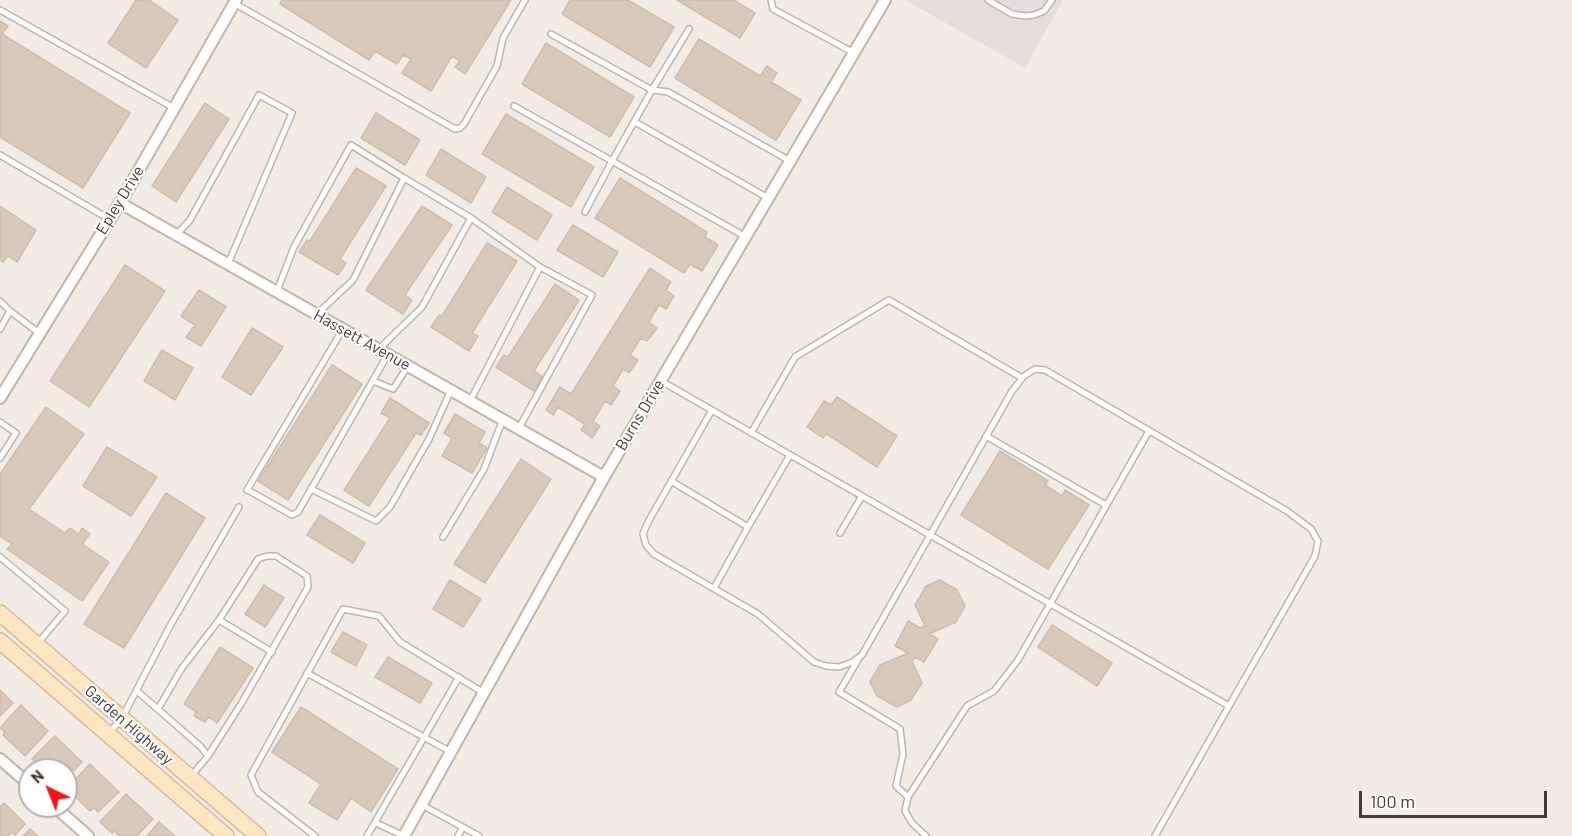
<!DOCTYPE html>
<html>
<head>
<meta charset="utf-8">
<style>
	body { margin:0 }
	#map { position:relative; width:1572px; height:836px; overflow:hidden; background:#f3ece5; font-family:Barlow,sans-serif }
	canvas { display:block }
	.north { position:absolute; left:18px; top:758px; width:60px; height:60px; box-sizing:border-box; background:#fff; border:2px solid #b5b1ae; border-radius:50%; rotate:317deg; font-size:16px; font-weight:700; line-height:24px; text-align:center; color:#453c34 }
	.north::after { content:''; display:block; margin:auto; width:21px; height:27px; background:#ff1016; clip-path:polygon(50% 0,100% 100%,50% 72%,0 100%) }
	.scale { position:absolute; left:1359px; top:791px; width:188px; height:27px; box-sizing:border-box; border:3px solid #453c34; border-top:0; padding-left:8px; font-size:18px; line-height:21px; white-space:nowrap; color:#453c34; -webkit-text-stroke:4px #fff; paint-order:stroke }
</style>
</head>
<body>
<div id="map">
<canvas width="1572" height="836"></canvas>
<div class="north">N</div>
<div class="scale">100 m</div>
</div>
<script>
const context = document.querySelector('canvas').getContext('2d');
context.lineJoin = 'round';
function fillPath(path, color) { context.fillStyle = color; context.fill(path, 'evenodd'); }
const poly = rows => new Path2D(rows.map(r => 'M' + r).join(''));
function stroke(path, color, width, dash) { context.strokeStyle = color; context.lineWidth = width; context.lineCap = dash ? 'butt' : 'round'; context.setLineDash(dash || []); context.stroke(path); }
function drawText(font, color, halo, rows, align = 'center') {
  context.font = font + ' Barlow,sans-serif'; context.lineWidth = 4.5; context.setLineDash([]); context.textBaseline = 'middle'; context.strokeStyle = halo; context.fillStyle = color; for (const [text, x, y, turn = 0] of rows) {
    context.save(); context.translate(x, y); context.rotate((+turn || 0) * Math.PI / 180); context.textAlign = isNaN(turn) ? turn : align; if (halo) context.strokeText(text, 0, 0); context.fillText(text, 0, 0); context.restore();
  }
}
const industrial = poly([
	[905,0,1063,0,1025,68]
]);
const building = poly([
	[136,0,149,0,178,20,146,68,108,43,136,0],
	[282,0,511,0,465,74,455,67,460,61,452,56,431,91,402,73,411,59,403,55,397,64,375,51,369,60,280,4,282,0],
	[570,0,628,0,674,27,650,67,562,14,570,0],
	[677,0,734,0,755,13,740,38,677,0],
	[0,21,8,26,2,34,130,113,83,188,0,137,0,21],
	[699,39,760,76,767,66,777,73,771,82,801,100,776,140,675,78,699,39],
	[546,43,634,97,610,137,522,84,546,43],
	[205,103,229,119,176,202,152,186,205,103],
	[376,113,420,140,405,165,361,138,376,113],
	[506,114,594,167,571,207,482,154,506,114],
	[441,149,486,177,471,203,426,175,441,149],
	[356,168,386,186,340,259,346,263,338,275,299,252,307,240,310,241,356,168],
	[620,178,707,232,705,237,718,245,702,271,690,264,684,273,595,218,620,178],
	[507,187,552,215,537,240,492,212,507,187],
	[0,206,36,230,17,262,8,256,3,262,0,260,0,206],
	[422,206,452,225,405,295,412,300,403,314,366,290,422,206],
	[573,225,618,252,603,277,557,250,573,225],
	[487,243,517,261,472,333,478,336,469,351,431,327,439,315,442,316,487,243],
	[125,265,165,291,89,407,50,381,125,265],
	[650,268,671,282,666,290,674,296,666,309,659,305,649,322,657,328,647,341,641,338,630,355,638,360,629,373,623,369,613,386,620,391,611,405,605,401,593,421,600,426,592,438,581,430,585,424,558,407,553,415,546,410,560,387,571,394,650,268],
	[555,284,579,300,534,371,543,377,534,391,496,367,504,355,508,357,555,284],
	[199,290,226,307,201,346,186,337,195,325,181,316,199,290],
	[252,328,283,347,251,395,222,377,252,328],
	[162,350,193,368,175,400,144,381,162,350],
	[332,365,362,384,288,500,258,481,332,365],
	[837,397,897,436,877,467,827,434,823,438,807,427,824,401,831,405,837,397],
	[390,398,429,423,421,435,416,433,369,506,344,490,390,418,381,413,390,398],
	[46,407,84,434,29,509,65,533,70,528,79,534,82,528,90,534,82,544,109,562,82,601,7,549,12,544,0,536,0,474,46,407],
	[455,414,485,432,479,443,487,448,472,473,442,456,452,438,444,433,455,414],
	[107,447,157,477,131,516,83,486,107,447],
	[1000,451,1048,481,1045,485,1062,496,1065,490,1089,505,1048,569,961,515,1000,451],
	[521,459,551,479,485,583,454,564,521,459],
	[166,493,205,518,124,648,84,624,166,493],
	[320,515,365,543,353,563,307,535,320,515],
	[450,580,481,599,463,627,433,609,450,580],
	[940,580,957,590,965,606,956,622,929,634,938,639,924,662,915,657,912,661,922,683,911,700,897,707,877,696,870,682,880,665,908,653,895,646,908,621,920,628,925,626,915,605,926,586,940,580],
	[264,585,284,598,265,627,245,614,264,585],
	[1052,625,1112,663,1097,686,1038,647,1052,625],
	[343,632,367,645,356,666,331,652,343,632],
	[220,647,253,668,217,723,208,717,205,722,194,716,196,712,184,704,220,647],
	[388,657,432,683,420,703,375,677,388,657],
	[0,690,13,703,0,716,0,690],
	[21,705,48,731,25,756,3,735,5,732,0,728,21,705],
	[301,707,398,769,371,812,351,798,337,820,309,803,321,784,272,752,301,707],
	[55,736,82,762,66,779,66,770,44,770,32,759,55,736],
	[90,764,119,792,98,812,94,808,90,811,73,794,75,793,68,787,90,764],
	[126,794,153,819,137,836,120,836,114,831,112,833,100,822,126,794],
	[4,803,25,824,15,835,12,832,8,836,0,835,0,807,4,803],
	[159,822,175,836,147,836,159,822],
	[30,829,38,836,23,836,30,829]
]);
const lane = poly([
	[771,0,773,9,854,53],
	[988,0,1012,14,1025,16,1034,15,1044,11,1052,0],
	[234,3,455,129,460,128,464,124,497,66,503,38,525,0],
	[0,10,174,108],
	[551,34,652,90,689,29],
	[514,106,612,161,585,212],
	[635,122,768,198],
	[0,155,109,219],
	[176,235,190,220,259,95,292,113,228,264],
	[746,237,612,161,652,90,668,92,790,161],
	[277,291,294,247,351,145,404,178,353,280,317,314],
	[0,301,10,311],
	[0,329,10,311,39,333],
	[343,329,247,490,255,494,292,515,298,512,388,354],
	[379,349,422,307,471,218,404,178],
	[373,381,393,389,408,366],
	[661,381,1229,706,1155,836],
	[470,401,540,267,471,218],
	[712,410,648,522,643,534,646,545,654,554,758,614,814,662,826,666,839,667,853,662,862,655,1012,391,1024,376,1035,369,1045,370,1287,511,1311,529,1318,541,1315,556,1229,706],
	[0,422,16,433,0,458],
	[519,428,592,295,540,267],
	[751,433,795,357,889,300,1022,378],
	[986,436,1106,505],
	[671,481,748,527,790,455],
	[311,489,376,521,390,507,429,439,451,390],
	[840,533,862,496],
	[443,537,484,469,503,419],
	[0,557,65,611,38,643],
	[714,588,748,527],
	[219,620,272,652],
	[858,660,839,692,900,729,903,754,896,786,908,797,967,706,994,691,1018,660,1149,431],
	[307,673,451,752],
	[137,691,200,746,208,756,192,775],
	[158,709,182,668,219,620,258,559,267,556,276,556,307,576,308,587,241,704,208,756],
	[108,734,122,718,170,626,239,507],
	[908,797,905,811,912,823,926,836],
	[422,805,479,836],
	[376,823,404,836],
	[315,836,258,792,251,775,343,609,379,616,400,642,484,693],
	[367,836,459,677],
	[458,836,463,827]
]);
const street = poly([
	[120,203,604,477],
	[0,398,120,203,236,0],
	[0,759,30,785],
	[54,806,88,836],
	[404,836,604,477,885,0]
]);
const secondary = poly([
	[0,613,258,836],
	[0,641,226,836]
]);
const streetNames = [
	["Epley Drive",120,200,-59],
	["Hassett Avenue",362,340,29],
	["Burns Drive",640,415,-59],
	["Garden Highway",129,725,41]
];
fillPath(industrial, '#e5deda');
fillPath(building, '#d8c9bd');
stroke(building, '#d0bcad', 1.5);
stroke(lane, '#c1b5aa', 8);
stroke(street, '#c1b5aa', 14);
stroke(secondary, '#d7ba95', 18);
stroke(lane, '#fff', 5);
stroke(street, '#fff', 10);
stroke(secondary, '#ffe6c3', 15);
drawText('16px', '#453c34', '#fff', streetNames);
</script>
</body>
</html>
